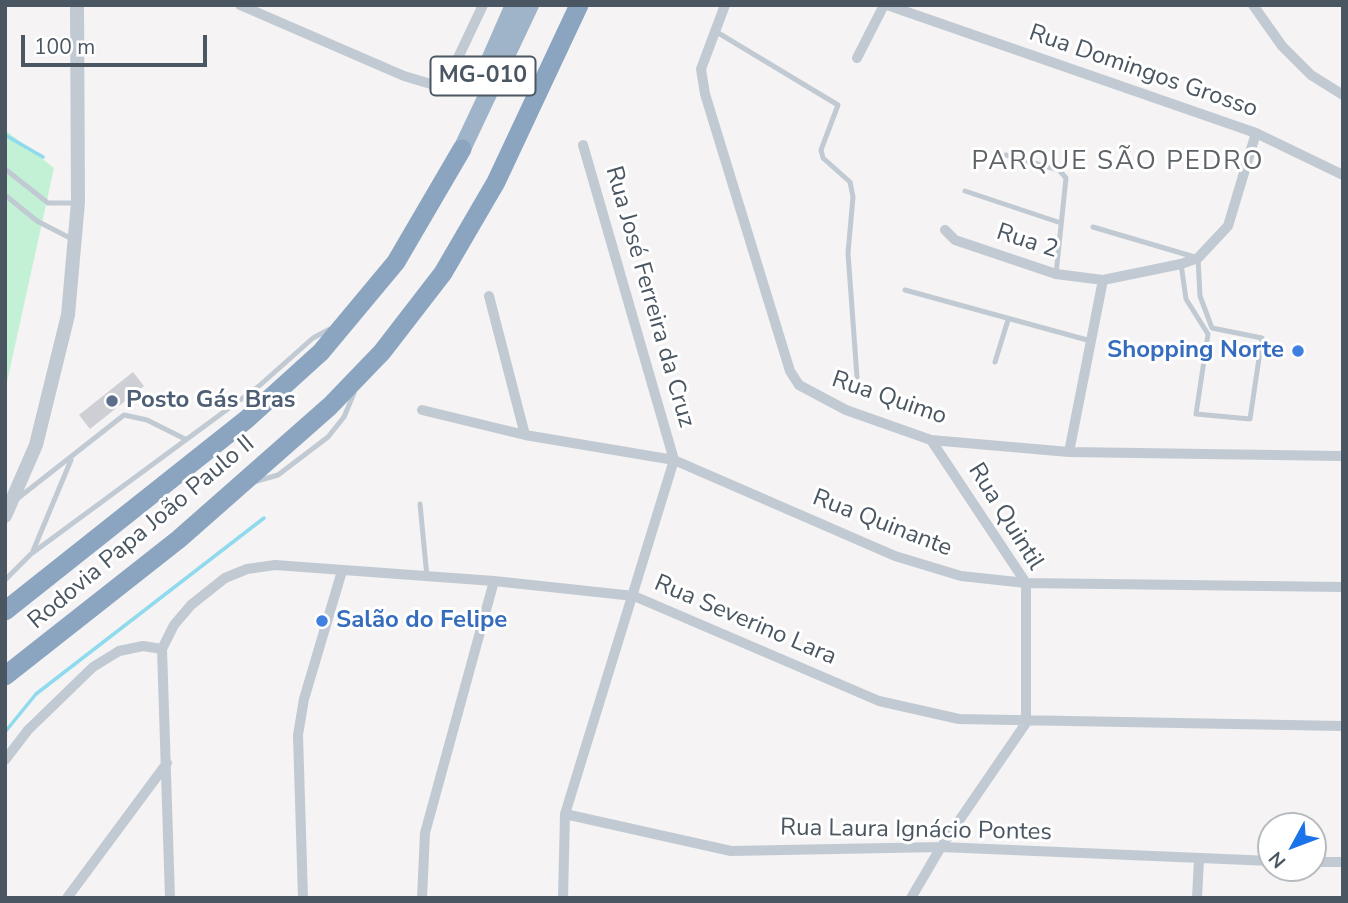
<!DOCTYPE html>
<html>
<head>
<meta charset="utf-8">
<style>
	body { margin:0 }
	#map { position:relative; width:1348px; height:903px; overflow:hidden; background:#f5f3f3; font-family:"Nunito Sans",sans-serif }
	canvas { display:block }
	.frame { position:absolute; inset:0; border:7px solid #4a5661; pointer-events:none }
	.north { position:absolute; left:1257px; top:812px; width:70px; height:70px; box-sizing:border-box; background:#fff; border:2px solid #b7bbc0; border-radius:50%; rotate:229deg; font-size:19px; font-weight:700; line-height:28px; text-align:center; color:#4a5661 }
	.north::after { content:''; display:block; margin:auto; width:24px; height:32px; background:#1a73e8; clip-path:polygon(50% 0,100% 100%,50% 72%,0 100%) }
	.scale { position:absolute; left:21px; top:35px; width:186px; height:32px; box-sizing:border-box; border:4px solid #4a5661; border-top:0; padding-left:9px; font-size:21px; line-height:24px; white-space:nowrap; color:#4a5661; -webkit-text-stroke:5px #fff; paint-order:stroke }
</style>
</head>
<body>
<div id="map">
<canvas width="1348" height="903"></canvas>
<div class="frame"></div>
<div class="north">N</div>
<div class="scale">100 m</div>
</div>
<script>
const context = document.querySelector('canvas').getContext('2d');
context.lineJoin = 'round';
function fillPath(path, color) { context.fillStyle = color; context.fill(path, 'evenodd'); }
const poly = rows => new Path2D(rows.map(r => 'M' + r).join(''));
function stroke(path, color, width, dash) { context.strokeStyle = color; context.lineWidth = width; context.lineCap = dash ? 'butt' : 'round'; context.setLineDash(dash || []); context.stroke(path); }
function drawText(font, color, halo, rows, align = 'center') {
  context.font = font + ' "Nunito Sans",sans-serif'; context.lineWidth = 6; context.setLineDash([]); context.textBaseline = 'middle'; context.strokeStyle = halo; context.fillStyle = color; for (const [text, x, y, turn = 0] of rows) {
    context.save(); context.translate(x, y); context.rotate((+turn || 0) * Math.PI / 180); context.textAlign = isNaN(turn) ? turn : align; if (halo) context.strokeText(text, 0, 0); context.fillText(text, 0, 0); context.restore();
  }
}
const green = poly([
	[5,130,54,168,5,391]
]);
const stream = poly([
	[5,135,43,157],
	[5,732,36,694,264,518]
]);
const building = poly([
	[133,372,144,386,90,429,79,415]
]);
const service = poly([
	[715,31,838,105,821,150,823,158,850,182,853,197,848,253,857,377],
	[1006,155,1059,170,1066,178,1056,274],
	[5,169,48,203,75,203],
	[965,191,1061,223],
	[5,195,37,221,72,239],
	[1093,227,1198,258,1200,296,1212,328,1262,338,1250,419,1196,414,1208,334,1186,299,1181,264],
	[905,290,1091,341],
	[995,362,1008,320],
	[257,481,278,475,328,437,344,417,354,393],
	[17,499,124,415,147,420,185,439],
	[420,504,427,577],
	[33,551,71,460],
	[5,580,31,554,259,386,313,338,330,329]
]);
const minor = poly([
	[240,5,404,76,441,87,447,81,483,5],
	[725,5,701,69,705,94,790,371,799,385,846,410,931,440,1069,452,1343,456],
	[887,5,1256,133,1343,175],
	[1253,5,1282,46,1311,75,1343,95],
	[857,58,884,5],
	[945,230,955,240,1056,274,1103,280,1181,264,1198,258,1228,226,1256,133],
	[489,296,525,435],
	[422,410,525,435,674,460,895,556,961,576,1026,583,1343,587],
	[1069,452,1103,280],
	[5,760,28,730,93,667,119,651,143,646,162,649],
	[565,814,731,851,941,847,1271,861],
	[1313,862,1343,862],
	[67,898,167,763],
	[170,898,162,649,174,625,191,605,225,578,247,569,275,565,494,581,634,596,879,701,959,719,1343,726],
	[303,898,298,735,304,699,342,571],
	[422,898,425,833,494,581],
	[563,898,565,814,674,460,583,145],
	[911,898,941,847,1026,723,1026,583,931,440],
	[1197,898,1199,859]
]);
const tertiary = poly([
	[5,516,36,445,68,315,78,202,77,5]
]);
const trunk = poly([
	[479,85,514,5],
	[462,149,530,5]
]);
const motorway = poly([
	[5,611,247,419,321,352,396,262,462,149],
	[5,676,179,539,330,406,382,352,443,273,496,182,579,5]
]);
const markers = [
	[1298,351,7,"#3f7fe0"],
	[112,401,7,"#5c6f8a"],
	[322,621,7,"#3f7fe0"]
];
const shields = [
	[483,76,105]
];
const shieldNames = [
	["MG-010",483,76]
];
const streetNames = [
	["Rua Domingos Grosso",1143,72,19],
	["Rua 2",1027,242,18],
	["Rua José Ferreira da Cruz",649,297,74],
	["Rua Quimo",889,399,19],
	["Rua Quintil",1005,517,58],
	["Rua Quinante",882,524,21],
	["Rodovia Papa João Paulo II",142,533,-40],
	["Rua Severino Lara",745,621,23],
	["Rua Laura Ignácio Pontes",916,831,1]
];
const shopNames = [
	["Shopping Norte",1284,351],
	["Salão do Felipe",336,621,"left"]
];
const serviceNames = [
	["Posto Gás Bras",126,401]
];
const neighbourhoodNames = [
	["PARQUE SÃO PEDRO",1118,163]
];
fillPath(green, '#c3f1d5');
stroke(stream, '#90daee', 3.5);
fillPath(building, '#cdcfd5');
stroke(service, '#c1cad2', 5);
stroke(minor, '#c1cad2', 10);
stroke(tertiary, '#c1cad2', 14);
stroke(trunk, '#9fb4c9', 18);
stroke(motorway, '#8ba5c1', 19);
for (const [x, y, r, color] of markers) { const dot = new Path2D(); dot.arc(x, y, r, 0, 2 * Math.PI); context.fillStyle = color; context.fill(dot); stroke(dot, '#fff', 2.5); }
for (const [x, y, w] of shields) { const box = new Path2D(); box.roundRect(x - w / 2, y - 19.5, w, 39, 5); context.fillStyle = '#fff'; context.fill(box); stroke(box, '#4a5661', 2); }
drawText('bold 23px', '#4a5661', null, shieldNames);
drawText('24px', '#4a5661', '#fff', streetNames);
drawText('bold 24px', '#366cbe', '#fff', shopNames, 'right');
drawText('bold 24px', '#4e5e75', '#fff', serviceNames, 'left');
context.letterSpacing = '2px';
drawText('26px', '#5f6368', '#fff', neighbourhoodNames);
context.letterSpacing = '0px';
</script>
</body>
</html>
